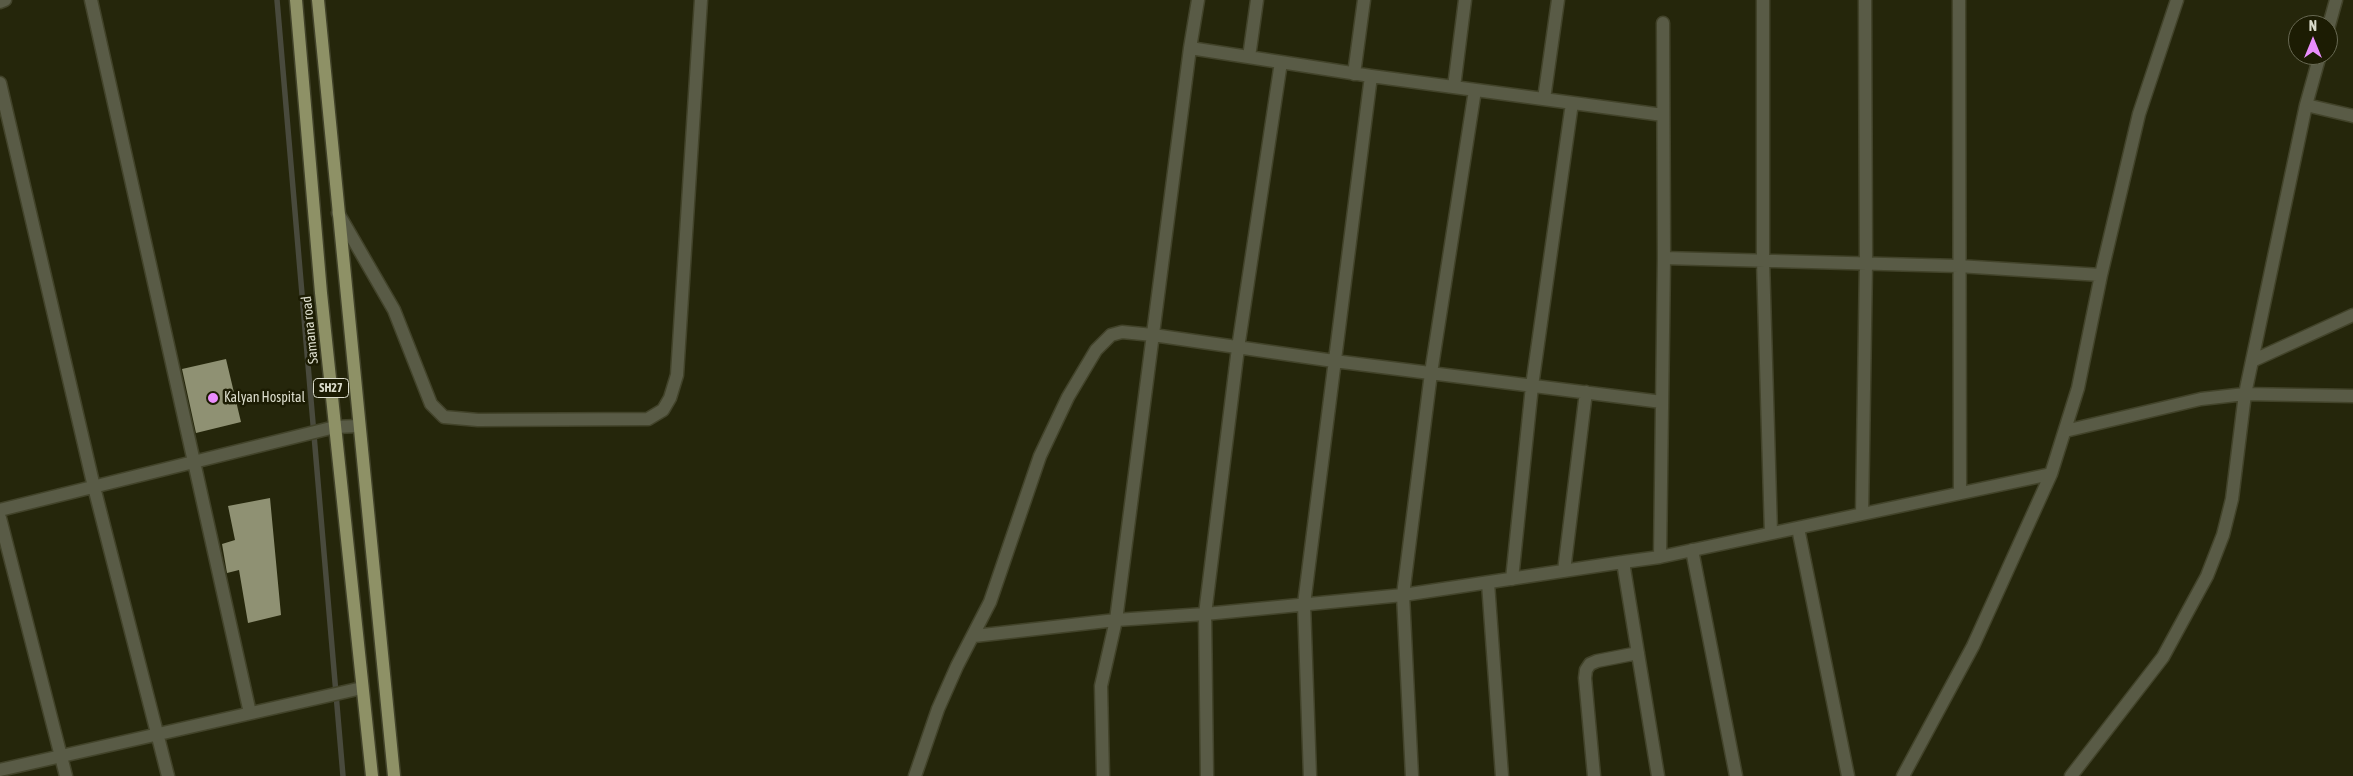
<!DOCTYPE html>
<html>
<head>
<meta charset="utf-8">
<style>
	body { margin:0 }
	#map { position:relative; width:2353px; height:776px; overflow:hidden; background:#25260b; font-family:"Asap Condensed",sans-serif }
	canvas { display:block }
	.north { position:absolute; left:2288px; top:15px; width:50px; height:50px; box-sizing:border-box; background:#1c1c03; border:1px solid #686953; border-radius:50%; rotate:0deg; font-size:14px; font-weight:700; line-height:20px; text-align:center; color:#dbdccc }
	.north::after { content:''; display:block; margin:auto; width:18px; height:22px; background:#ea8dfd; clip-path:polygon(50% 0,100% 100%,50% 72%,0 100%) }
</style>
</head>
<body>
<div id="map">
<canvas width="2353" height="776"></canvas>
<div class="north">N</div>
</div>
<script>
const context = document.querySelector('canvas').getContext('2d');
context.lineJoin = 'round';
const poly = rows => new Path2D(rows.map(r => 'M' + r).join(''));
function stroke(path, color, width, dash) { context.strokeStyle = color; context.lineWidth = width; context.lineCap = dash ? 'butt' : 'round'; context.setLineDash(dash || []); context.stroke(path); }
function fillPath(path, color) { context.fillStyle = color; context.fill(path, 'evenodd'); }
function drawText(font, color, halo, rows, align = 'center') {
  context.font = font + ' "Asap Condensed",sans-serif'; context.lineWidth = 5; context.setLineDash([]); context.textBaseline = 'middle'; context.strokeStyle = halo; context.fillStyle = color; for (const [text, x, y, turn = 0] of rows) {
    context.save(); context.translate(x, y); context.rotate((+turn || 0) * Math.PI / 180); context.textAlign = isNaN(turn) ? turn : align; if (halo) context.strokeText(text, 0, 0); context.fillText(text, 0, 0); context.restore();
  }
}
const stream = poly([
	[277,0,343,776]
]);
const building = poly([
	[226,359,241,422,196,433,182,369],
	[270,498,281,615,248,623,239,570,227,573,222,544,235,540,228,506]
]);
const minor = poly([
	[91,0,250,713],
	[1763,0,1763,261,1771,533],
	[1959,0,1960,493],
	[0,2,5,0],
	[2328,29,2336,0],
	[1190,48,1371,76,1663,115],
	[1249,57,1257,0],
	[1354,74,1364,0],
	[0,83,94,487,168,776],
	[1454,87,1465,0],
	[1544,99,1558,0],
	[2306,105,2353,116],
	[338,213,394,310,431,404,444,417,478,420,648,419,663,410,670,398,677,375,701,0],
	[1664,258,1958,266,2101,275],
	[2252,361,2353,315],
	[2065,431,2201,399,2245,394,2353,396],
	[0,510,335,427,358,426],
	[1862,514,1866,263,1865,0],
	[0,518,66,776],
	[1798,528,1848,776],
	[1692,550,1736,776],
	[1660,557,1664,258,1663,23],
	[1623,562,1658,776],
	[1564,571,1586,392],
	[1512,579,1532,386,1572,103],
	[1488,583,1502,776],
	[974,636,1116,620,1205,614,1403,595,1623,562,1660,557,2051,474],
	[0,770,362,688],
	[915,776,938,709,957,666,990,602,1040,456,1068,397,1096,350,1111,335,1122,332,1153,335,1334,361,1662,402],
	[1103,776,1101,686,1116,620,1190,48,1198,0],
	[1207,776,1205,614,1238,348,1281,62],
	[1310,776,1304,604,1371,76],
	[1412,776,1403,595,1431,373,1475,90],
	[1594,776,1585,678,1586,670,1590,664,1597,661,1638,653],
	[1903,776,1973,646,2051,474,2078,388,2101,275,2139,114,2177,0],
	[2071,776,2163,657,2207,576,2223,535,2232,499,2245,394,2306,105,2320,55]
]);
const major = poly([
	[296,0,321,293,372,776],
	[318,0,394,776]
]);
const markers = [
	[213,398,6,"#ea8dfd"]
];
const shields = [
	[331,388,35]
];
const shieldNames = [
	["SH27",331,388]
];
const streetNames = [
	["Samana road",310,330,-96]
];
const poiNames = [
	["Kalyan Hospital",224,398]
];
stroke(stream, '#494a3d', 5.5);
fillPath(building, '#8f9173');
stroke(minor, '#42432a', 15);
stroke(major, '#42432a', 15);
stroke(minor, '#595b46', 12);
stroke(major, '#8e9166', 12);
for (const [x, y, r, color] of markers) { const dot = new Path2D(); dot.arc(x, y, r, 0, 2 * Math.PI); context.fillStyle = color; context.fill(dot); stroke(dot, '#1c1c03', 2); }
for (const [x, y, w] of shields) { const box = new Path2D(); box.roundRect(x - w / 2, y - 9.5, w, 19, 4); context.fillStyle = '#1c1c03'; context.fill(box); stroke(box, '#dbdccc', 1); }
drawText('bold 12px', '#dbdccc', null, shieldNames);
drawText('14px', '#dbdccc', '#1c1c03', streetNames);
drawText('14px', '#dbdccc', '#1c1c03', poiNames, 'left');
</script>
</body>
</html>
